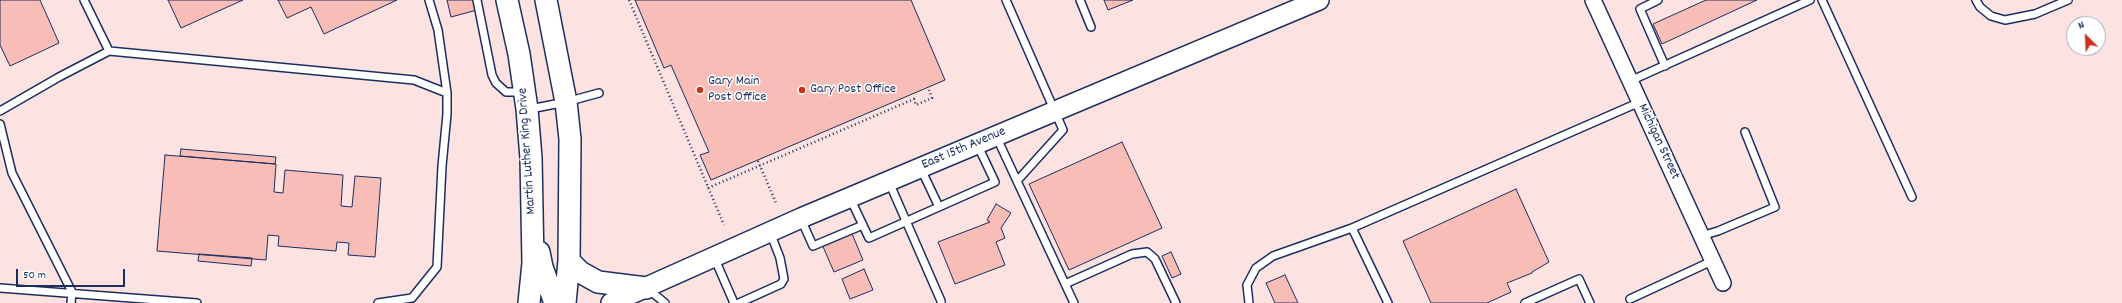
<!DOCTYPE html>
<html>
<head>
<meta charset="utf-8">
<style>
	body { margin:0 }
	#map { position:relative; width:2122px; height:303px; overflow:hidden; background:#fef2f1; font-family:Dekko,sans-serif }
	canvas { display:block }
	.north { position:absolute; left:2066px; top:16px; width:40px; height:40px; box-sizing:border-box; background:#fff; border:1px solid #a4acbf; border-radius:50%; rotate:336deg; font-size:11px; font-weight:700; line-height:16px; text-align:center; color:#1b2f5e }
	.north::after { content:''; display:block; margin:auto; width:14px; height:18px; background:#c8321e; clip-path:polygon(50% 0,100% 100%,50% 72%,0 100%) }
	.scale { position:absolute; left:16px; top:269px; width:109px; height:18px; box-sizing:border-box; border:2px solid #1b2f5e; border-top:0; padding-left:5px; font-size:12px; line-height:14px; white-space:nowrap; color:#1b2f5e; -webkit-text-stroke:3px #fff; paint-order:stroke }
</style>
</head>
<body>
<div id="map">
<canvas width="2122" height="303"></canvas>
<div class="north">N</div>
<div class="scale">50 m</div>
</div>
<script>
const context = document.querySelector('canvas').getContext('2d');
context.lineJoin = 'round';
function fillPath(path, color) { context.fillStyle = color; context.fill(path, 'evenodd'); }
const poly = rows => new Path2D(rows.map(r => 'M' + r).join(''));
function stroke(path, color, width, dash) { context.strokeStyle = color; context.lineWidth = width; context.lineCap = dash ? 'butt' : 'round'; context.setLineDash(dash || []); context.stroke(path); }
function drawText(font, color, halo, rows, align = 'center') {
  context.font = font + ' Dekko,sans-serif'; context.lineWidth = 3; context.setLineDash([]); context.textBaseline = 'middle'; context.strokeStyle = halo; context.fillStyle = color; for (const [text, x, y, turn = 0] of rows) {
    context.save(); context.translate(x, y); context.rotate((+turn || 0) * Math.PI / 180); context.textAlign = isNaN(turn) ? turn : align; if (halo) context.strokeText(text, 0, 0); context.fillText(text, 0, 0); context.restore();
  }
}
const built = poly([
	[0,0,2122,0,2122,303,0,303],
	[2074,24,2098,24,2098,48,2074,48]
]);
const building = poly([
	[0,0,40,0,59,43,10,66,0,45,0,0],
	[168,0,243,0,181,28,168,0],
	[278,0,397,0,324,34,311,7,287,18,278,0],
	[447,0,474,0,477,10,451,17,447,0],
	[635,0,911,0,945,80,711,180,700,155,709,152,671,65,664,68,635,0],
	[1104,0,1133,0,1108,10,1104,0],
	[1706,0,1757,0,1662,44,1653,24,1706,0],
	[1122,142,1162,228,1069,270,1029,184,1122,142],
	[181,149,276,157,275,164,180,156,181,149],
	[165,155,276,164,274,192,283,193,285,170,343,175,341,206,352,207,355,176,381,178,375,257,348,255,349,243,337,242,336,251,278,246,279,236,268,235,266,260,157,251,165,155],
	[1516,189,1549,262,1532,272,1532,273,1507,283,1511,292,1487,303,1431,303,1403,241,1516,189],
	[996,204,1011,213,1001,228,1005,238,996,242,1005,265,955,284,938,242,990,222,987,220,996,204],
	[850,229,863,260,834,272,821,242,850,229],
	[1171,252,1181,274,1172,278,1162,256,1171,252],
	[199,254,252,258,251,266,198,261,199,254],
	[864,269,873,290,850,299,842,279,864,269],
	[1285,275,1298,303,1275,303,1266,283,1285,275]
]);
const path = poly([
	[629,0,724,225],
	[758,161,776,203],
	[708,188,914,99,916,105,932,98,929,90]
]);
const service = poly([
	[84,0,109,51],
	[429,0,438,30,447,93],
	[477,0,492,75,496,83,506,92,523,92],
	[1006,0,1063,130,1017,181],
	[1080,0,1091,27],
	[1658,0,1640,9,1665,66],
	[1822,0,1912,197],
	[1976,0,1980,7,1991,16,2005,20,2035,14,2068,0],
	[1630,81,1810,0],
	[530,109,566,102,599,93],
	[0,111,59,77,109,51,414,80,447,93,447,114,442,166,437,267,412,298,378,303],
	[0,124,12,173,72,292,71,303],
	[996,136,1074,303],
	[921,169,939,207],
	[889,182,941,301],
	[850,198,869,238,995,182,977,144],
	[801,219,813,246,863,225],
	[1701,236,1718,231,1775,207,1745,132],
	[714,257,734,303],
	[1065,284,1132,254,1147,252,1155,259,1176,303],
	[0,288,197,303],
	[648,289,665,303],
	[1630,299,1712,261],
	[739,303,781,284,784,279,780,258,770,232],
	[1249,303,1247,285,1256,268,1273,256,1352,228],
	[1388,303,1352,228,1640,102],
	[1525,303,1579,279,1590,303]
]);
const minor = poly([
	[1593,0,1723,283]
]);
const tertiary = poly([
	[611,303,801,218,1319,0]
]);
const secondary = poly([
	[507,0,519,54,527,109,531,158,533,263,529,303],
	[546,0,566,102,570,139,569,261,565,303],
	[539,252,542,267,555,303],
	[569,261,580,272,598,282,646,288]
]);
const markers = [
	[700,90,4,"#c8321e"],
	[802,90,4,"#c8321e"]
];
const poiNames = [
	["Gary Main",708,82],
	["Post Office",708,98],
	["Gary Post Office",810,90]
];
const streetNames = [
	["Michigan Street",1658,142,65],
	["East 15th Avenue",964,149,-23],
	["Martin Luther King Drive",528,151,-94]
];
fillPath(built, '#fce2e0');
fillPath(building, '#f9bdb8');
stroke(building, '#1b2f5e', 1);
stroke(service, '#1b2f5e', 10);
stroke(minor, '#1b2f5e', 18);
stroke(tertiary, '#1b2f5e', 22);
stroke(secondary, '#1b2f5e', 24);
stroke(path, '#1b2f5e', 2.5, [1, 3]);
stroke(service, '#fff', 7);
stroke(minor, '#fff', 15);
stroke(tertiary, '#fff', 19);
stroke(secondary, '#fff', 21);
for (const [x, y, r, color] of markers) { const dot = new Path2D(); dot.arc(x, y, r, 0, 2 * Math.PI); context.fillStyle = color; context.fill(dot); stroke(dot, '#fff', 1.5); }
drawText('14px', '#1b2f5e', '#fff', poiNames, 'left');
drawText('14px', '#1b2f5e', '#fff', streetNames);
</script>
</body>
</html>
